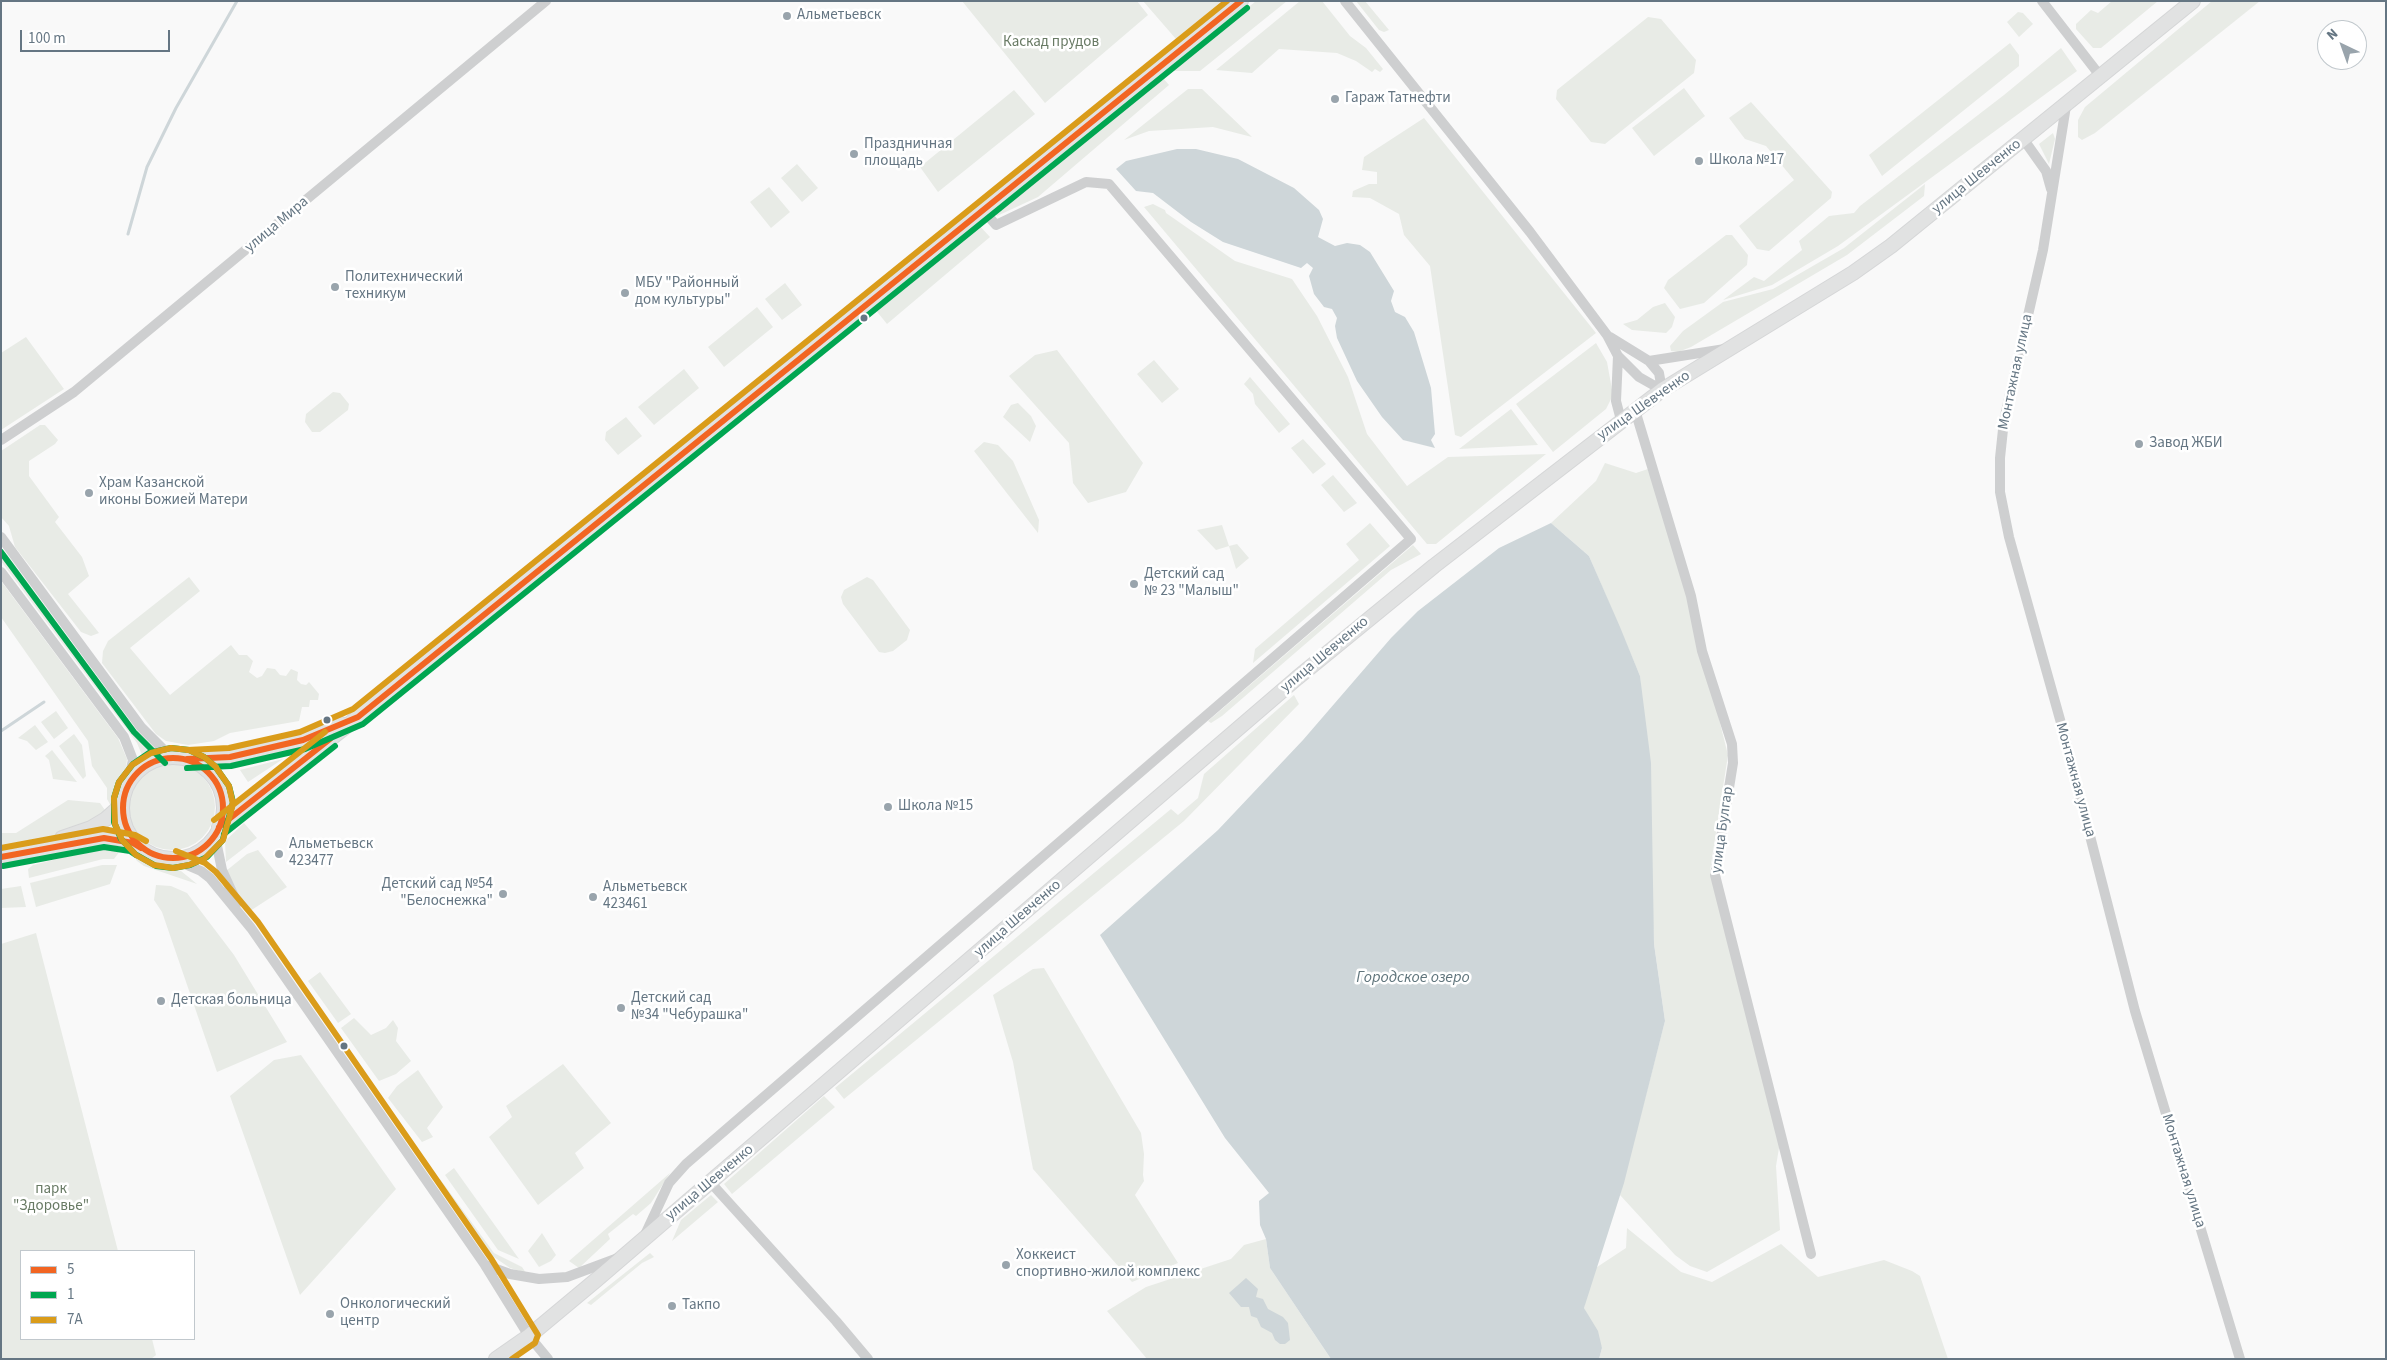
<!DOCTYPE html>
<html>
<head>
<meta charset="utf-8">
<style>
	body { margin:0 }
	#map { position:relative; width:2387px; height:1360px; overflow:hidden; background:#f9f9f9; font-family:"Source Sans 3",sans-serif }
	canvas { display:block }
	.frame { position:absolute; inset:0; border:2px solid #657683; pointer-events:none }
	.legend { position:absolute; left:20px; top:1250px; width:175px; height:90px; box-sizing:border-box; background:#fff; border:1px solid #c1c8cd; margin:0; padding:6px 9px; list-style:none; font-size:15px; color:#657683 }
	.legend li { display:flex; align-items:center; gap:10px; height:25px }
	.legend b { width:25px; border:1px solid #c1c8cd }
	.north { position:absolute; left:2317px; top:20px; width:50px; height:50px; box-sizing:border-box; background:#fff; border:1px solid #c1c8cd; border-radius:50%; rotate:318deg; font-size:14px; font-weight:700; line-height:20px; text-align:center; color:#657683 }
	.north::after { content:''; display:block; margin:auto; width:18px; height:22px; background:#99a4ac; clip-path:polygon(50% 0,100% 100%,50% 72%,0 100%) }
	.scale { position:absolute; left:20px; top:30px; width:150px; height:22px; box-sizing:border-box; border:2px solid #657683; border-top:0; padding-left:6px; font-size:15px; line-height:18px; white-space:nowrap; color:#657683; -webkit-text-stroke:4px #fff; paint-order:stroke }
</style>
</head>
<body>
<div id="map">
<canvas width="2387" height="1360"></canvas>
<div class="frame"></div>
<ul class="legend">
<li><b style="height:6px;background:#f26522"></b>5</li>
<li><b style="height:6px;background:#00a651"></b>1</li>
<li><b style="height:6px;background:#da9c1a"></b>7А</li>
</ul>
<div class="north">N</div>
<div class="scale">100 m</div>
</div>
<script>
const context = document.querySelector('canvas').getContext('2d');
context.lineJoin = 'round';
function fillPath(path, color) { context.fillStyle = color; context.fill(path, 'evenodd'); }
const poly = rows => new Path2D(rows.map(r => 'M' + r).join(''));
function stroke(path, color, width, dash) { context.strokeStyle = color; context.lineWidth = width; context.lineCap = dash ? 'butt' : 'round'; context.setLineDash(dash || []); context.stroke(path); }
function drawText(font, color, halo, rows, align = 'center') {
  context.font = font + ' "Source Sans 3",sans-serif'; context.lineWidth = 5; context.setLineDash([]); context.textBaseline = 'middle'; context.strokeStyle = halo; context.fillStyle = color; for (const [text, x, y, turn = 0] of rows) {
    context.save(); context.translate(x, y); context.rotate((+turn || 0) * Math.PI / 180); context.textAlign = isNaN(turn) ? turn : align; if (halo) context.strokeText(text, 0, 0); context.fillText(text, 0, 0); context.restore();
  }
}
const green = poly([
	[962,1,1137,1,1148,15,1045,103],
	[1143,1,1222,1,1176,39],
	[1256,1,1287,1,1200,71,1171,71],
	[1300,1,1322,1,1350,36,1366,48,1383,69,1380,72,1375,69,1372,72,1356,61,1337,53,1279,49,1252,73,1216,70],
	[1356,1,1365,1,1389,30,1384,32,1379,30],
	[2112,1,2158,1,2101,48,2093,48,2076,29,2076,24,2091,10,2098,13],
	[2212,1,2260,1,2095,133,2082,140,2078,137,2078,120,2085,107],
	[2018,12,2023,13,2033,24,2019,37,2007,22],
	[1648,17,1661,19,1696,60,1694,73,1605,144,1591,142,1556,99,1557,90],
	[2010,43,2019,55,2019,66,1882,176,1869,155],
	[2061,48,2077,71,1838,246,1772,285,1723,300,1754,277,1764,281,1802,250,1799,241,1829,216,1854,213,1860,206,2004,95],
	[1163,78,1169,85,1038,197,997,216,995,212,1153,82],
	[1684,88,1705,116,1654,156,1632,128],
	[1188,89,1202,89,1252,137,1213,127,1149,131,1124,140],
	[1014,90,1035,114,938,192,920,167],
	[1751,102,1832,192,1831,198,1769,251,1757,249,1739,226,1794,180,1766,146,1745,139,1729,118],
	[1424,118,1596,333,1461,437,1455,435,1430,266,1404,235,1399,214,1370,198,1352,197,1353,191,1369,184,1377,184,1377,172,1362,170,1364,157],
	[2053,133,2055,139,2049,164,2039,144],
	[797,164,818,188,802,202,781,178],
	[1925,184,1924,196,1847,255,1691,347,1678,352,1671,351,1670,346,1683,331,1723,302,1773,289,1844,248],
	[769,187,790,212,771,228,750,202],
	[1153,204,1165,210,1166,213,1235,261,1292,279,1317,316,1348,377,1367,434,1407,486,1448,457,1546,454,1436,544,1427,544,1144,207],
	[977,223,990,237,887,324,874,308],
	[1726,235,1732,235,1748,255,1747,265,1704,303,1680,309,1664,288,1668,280],
	[785,283,802,305,782,320,765,299],
	[1665,303,1675,317,1672,327,1666,333,1632,330,1623,324,1637,320,1653,307],
	[757,307,773,327,724,367,708,347],
	[26,337,64,389,1,430,1,353],
	[1596,343,1607,362,1613,395,1606,409,1553,452,1516,404],
	[1057,350,1143,463,1126,492,1088,503,1073,483,1069,443,1009,376,1035,355],
	[1154,360,1179,389,1162,403,1137,374],
	[684,369,699,388,654,425,638,407],
	[1250,377,1290,424,1279,433,1255,404,1253,394,1244,384],
	[333,392,340,393,349,404,348,410,320,432,312,432,305,422,306,414],
	[1018,403,1031,416,1036,426,1030,442,1003,417,1011,405],
	[1511,409,1538,445,1459,449],
	[626,417,642,436,618,455,605,440,606,432],
	[40,425,45,425,58,440,55,444,29,461,29,476,59,517,55,522,82,557,89,576,68,594,99,633,91,636,81,632,15,547,9,526,1,517,1,451],
	[1303,439,1326,464,1313,474,1291,448],
	[984,442,998,445,1013,461,1039,520,1038,533,974,451],
	[1605,463,1636,473,1648,469,1685,584,1728,755,1710,871,1780,1142,1776,1166,1780,1230,1707,1272,1690,1266,1675,1255,1620,1195,1665,1021,1654,944,1640,676,1589,556,1551,523,1596,481],
	[1333,475,1357,503,1344,512,1321,485],
	[1370,523,1390,546,1253,663,1255,649,1359,560,1346,544],
	[1222,525,1229,546,1237,544,1249,558,1236,569,1229,546,1216,550,1197,530],
	[1413,545,1421,554,1391,570,1222,716,1211,723,1208,721],
	[5,552,143,740,153,748,142,755,137,743,1,561,1,555],
	[189,577,200,591,130,648,170,695,231,645,239,655,247,655,253,661,249,672,257,678,262,676,267,668,275,669,280,675,286,676,291,669,298,672,297,680,301,684,306,685,309,682,319,694,318,700,310,700,309,707,302,707,299,721,230,733,214,741,188,745,166,741,156,734,102,663,103,651,108,641],
	[867,577,873,580,910,630,907,640,893,651,885,653,879,652,843,604,841,597,844,590],
	[1,581,118,738,127,759,125,774,117,797,111,806,107,799,107,788,92,766,88,741,1,617],
	[1294,695,1299,704,1184,821,844,1099,835,1088,1171,809,1178,815,1198,798,1204,774],
	[56,711,68,728,54,739,41,722],
	[35,725,48,742,36,750,27,741,18,738],
	[74,734,82,745,86,776,83,779,59,746],
	[52,750,77,782,53,779,49,760,45,756],
	[283,759,248,782,240,770],
	'129 807a43 43 0 1 1 86 0a43 43 0 1 1-86 0Z',
	[68,800,100,803,107,813,94,823,59,835,1,848,1,833,16,833],
	[244,823,257,838,226,862,225,841],
	[117,844,120,851,114,859,103,859,29,878,28,869,33,865],
	[129,849,148,859,181,871,197,884,144,866,137,861],
	[258,850,287,887,250,911,231,886,226,871,247,854],
	[102,865,117,865,110,884,36,907,30,883],
	[156,885,171,886,187,893,234,955,287,1042,217,1072,162,912,154,900],
	[21,886,26,907,1,908,1,889],
	[36,933,118,1251,21,1251,21,1339,152,1339,156,1355,151,1359,1,1359,1,944],
	[1044,968,1141,1133,1144,1154,1143,1175,1144,1181,1135,1195,1178,1263,1132,1282,1033,1169,1013,1062,993,995,1033,969],
	[320,972,351,1014,338,1023,308,981],
	[354,1018,371,1035,386,1028,393,1020,398,1028,396,1041,411,1061,396,1074,379,1081,341,1028],
	[301,1055,396,1189,300,1295,230,1096,274,1060],
	[563,1064,611,1123,575,1153,584,1168,538,1205,489,1137,512,1117,506,1106],
	[418,1070,443,1107,427,1128,433,1137,422,1142,388,1098,397,1086],
	[824,1096,835,1107,732,1194,724,1184],
	[454,1168,519,1259,498,1250,445,1175],
	[670,1173,651,1203,636,1216,633,1214,608,1234,610,1239,579,1268,569,1261],
	[440,1179,494,1253,522,1267,526,1273,510,1268,491,1255,438,1181],
	[711,1195,718,1202,672,1241,681,1220],
	[1627,1228,1681,1272,1712,1282,1781,1244,1818,1277,1884,1260,1912,1271,1920,1276,1948,1359,1599,1359,1602,1348,1584,1308,1591,1271,1626,1248],
	[542,1233,556,1255,551,1261,539,1267,528,1251],
	[1266,1239,1270,1268,1331,1359,1147,1359,1107,1311,1146,1287,1231,1259,1244,1245],
	[650,1253,654,1257,642,1263,591,1305,587,1303]
]);
const water = poly([
	[1177,149,1196,149,1238,159,1294,188,1319,210,1323,219,1318,237,1335,246,1347,243,1360,245,1370,252,1394,291,1391,301,1395,312,1405,317,1414,332,1431,388,1435,434,1431,440,1435,448,1403,440,1382,417,1357,381,1337,338,1335,326,1337,318,1332,309,1324,307,1314,294,1309,276,1313,268,1307,263,1301,268,1223,242,1191,222,1153,193,1136,191,1116,169,1126,161],
	[1551,523,1589,556,1620,627,1640,676,1651,763,1654,944,1665,1021,1624,1183,1584,1308,1598,1331,1602,1348,1599,1359,1331,1359,1270,1268,1266,1239,1260,1225,1259,1201,1269,1193,1225,1138,1100,935,1218,830,1303,740,1391,638,1418,611,1499,548],
	[1246,1278,1258,1289,1256,1297,1263,1299,1268,1309,1283,1317,1288,1323,1290,1340,1285,1344,1280,1344,1275,1340,1272,1333,1261,1327,1257,1318,1251,1316,1249,1307,1241,1307,1229,1293]
]);
const stream = poly([
	[128,234,147,167,176,108,237,1],
	[1,731,44,702]
]);
const minor = poly([
	[1345,1,1530,232,1607,335,1618,356,1616,401,1621,420],
	[2042,1,2101,77],
	[2066,106,2043,250,2004,420,2000,458,2000,492,2009,537,2061,723,2135,1011,2240,1359],
	[2024,140,2046,171,2051,189],
	[1610,337,1649,361,1659,373,1662,390],
	[1618,356,1639,377,1662,390],
	[1649,361,1725,349],
	[1635,410,1691,596,1702,651,1732,744,1733,763,1715,875,1811,1254],
	[1,440,74,392,546,1],
	[1,537,141,727,171,757],
	[1,572,124,737,133,760,127,786],
	[215,836,222,870,237,903],
	[173,859,201,871,210,878,251,928,485,1265,529,1336,548,1359],
	[711,1183,836,1321,868,1359],
	[643,1239,669,1183,686,1164,1411,539,1109,184,1086,182,996,225,983,210],
	[485,1265,510,1274,539,1279,567,1277,618,1258]
]);
const major = poly([
	'122 808a51 51 0 1 1 102 0a51 51 0 1 1-102 0Z',
	[188,759,230,757,303,740,341,724],
	[219,827,358,717,1241,1],
	[62,838,91,828,106,819,116,810,123,799],
	[1,857,104,838,118,838,138,846],
	[496,1359,529,1336,595,1281,1297,678,1434,566,1662,390,1853,273,1891,246,2193,1]
]);
const bus1 = poly([
	'123 808a50 50 0 1 1 100 0a50 50 0 1 1-100 0Z',
	[187,759,230,757,303,740,358,717,1241,1],
	[219,827,330,739],
	[1,857,104,838,133,843,141,848]
]);
const bus2 = poly([
	[1,552,134,732,165,763],
	[216,767,204,757,189,750,171,748,149,753,133,764,119,782,114,798,114,822,121,839,135,854,156,866,173,868,190,865,207,857,222,841],
	[187,768,231,766,305,749,363,724,1247,8],
	[217,769,229,786,233,802,223,839],
	[224,834,335,746],
	[3,866,104,847,130,851,136,855]
]);
const bus3 = poly([
	[187,750,229,748,300,732,353,709,1227,1],
	[214,820,325,732],
	[1,848,103,829,135,835,146,841],
	[176,851,205,863,216,872,258,922,492,1260,538,1335,535,1343,512,1359],
	[205,858,223,840,233,804,229,786,217,769],
	[204,859,189,865,173,868,154,865,136,855,122,840,115,824,114,798,119,782,132,765,151,753,171,748,189,750,204,757,216,767]
]);
const markers = [
	[787,16,5,"#99a4ac"],
	[1335,99,5,"#99a4ac"],
	[854,154,5,"#99a4ac"],
	[1699,161,5,"#99a4ac"],
	[335,287,5,"#99a4ac"],
	[625,293,5,"#99a4ac"],
	[864,318,4.5,"#657683"],
	[2139,444,5,"#99a4ac"],
	[89,493,5,"#99a4ac"],
	[1134,584,5,"#99a4ac"],
	[327,720,4.5,"#657683"],
	[888,807,5,"#99a4ac"],
	[279,854,5,"#99a4ac"],
	[503,894,5,"#99a4ac"],
	[593,897,5,"#99a4ac"],
	[161,1001,5,"#99a4ac"],
	[621,1008,5,"#99a4ac"],
	[344,1046,4.5,"#657683"],
	[1006,1265,5,"#99a4ac"],
	[672,1306,5,"#99a4ac"],
	[330,1314,5,"#99a4ac"]
];
const poiNames = [
	["Альметьевск",797,16],
	["Гараж Татнефти",1345,99],
	["Праздничная",864,145],
	["площадь",864,162],
	["Школа №17",1709,161],
	["Политехнический",345,278],
	["техникум",345,295],
	["МБУ \"Районный",635,284],
	["дом культуры\"",635,301],
	["Завод ЖБИ",2149,444],
	["Храм Казанской",99,484],
	["иконы Божией Матери",99,501],
	["Детский сад",1144,575],
	["№ 23 \"Малыш\"",1144,592],
	["Школа №15",898,807],
	["Альметьевск",289,845],
	["423477",289,862],
	["Детский сад №54",493,885,"right"],
	["\"Белоснежка\"",493,902,"right"],
	["Альметьевск",603,888],
	["423461",603,905],
	["Детский сад",631,999],
	["№34 \"Чебурашка\"",631,1016],
	["Детская больница",171,1001],
	["Хоккеист",1016,1256],
	["спортивно-жилой комплекс",1016,1273],
	["Онкологический",340,1305],
	["центр",340,1322],
	["Такпо",682,1306]
];
const parkNames = [
	["Каскад прудов",1051,43],
	["парк",51,1190],
	["\"Здоровье\"",51,1207]
];
const streetNames = [
	["улица Шевченко",1977,177,-39],
	["улица Мира",277,225,-40],
	["Монтажная улица",2016,372,-78],
	["улица Шевченко",1644,406,-35],
	["улица Шевченко",1325,655,-40],
	["Монтажная улица",2075,780,75],
	["улица Булгар",1723,830,-82],
	["улица Шевченко",1018,919,-41],
	["Монтажная улица",2183,1171,73],
	["улица Шевченко",710,1183,-40]
];
const waterNames = [
	["Городское озеро",1413,978]
];
fillPath(green, '#e8ebe6');
fillPath(water, '#ced6d9');
stroke(stream, '#ced6d9', 3);
stroke(major, '#d5d6d7', 16);
stroke(minor, '#cecfd0', 10);
stroke(major, '#e1e2e2', 14);
stroke(bus1, '#f26522', 6);
stroke(bus2, '#00a651', 6);
stroke(bus3, '#da9c1a', 6);
for (const [x, y, r, color] of markers) { const dot = new Path2D(); dot.arc(x, y, r, 0, 2 * Math.PI); context.fillStyle = color; context.fill(dot); stroke(dot, '#fff', 2); }
drawText('15px', '#657683', '#fff', poiNames, 'left');
drawText('15px', '#687a64', '#fff', parkNames);
drawText('15px', '#657683', '#fff', streetNames);
drawText('italic 16px', '#60757c', '#fff', waterNames);
</script>
</body>
</html>
